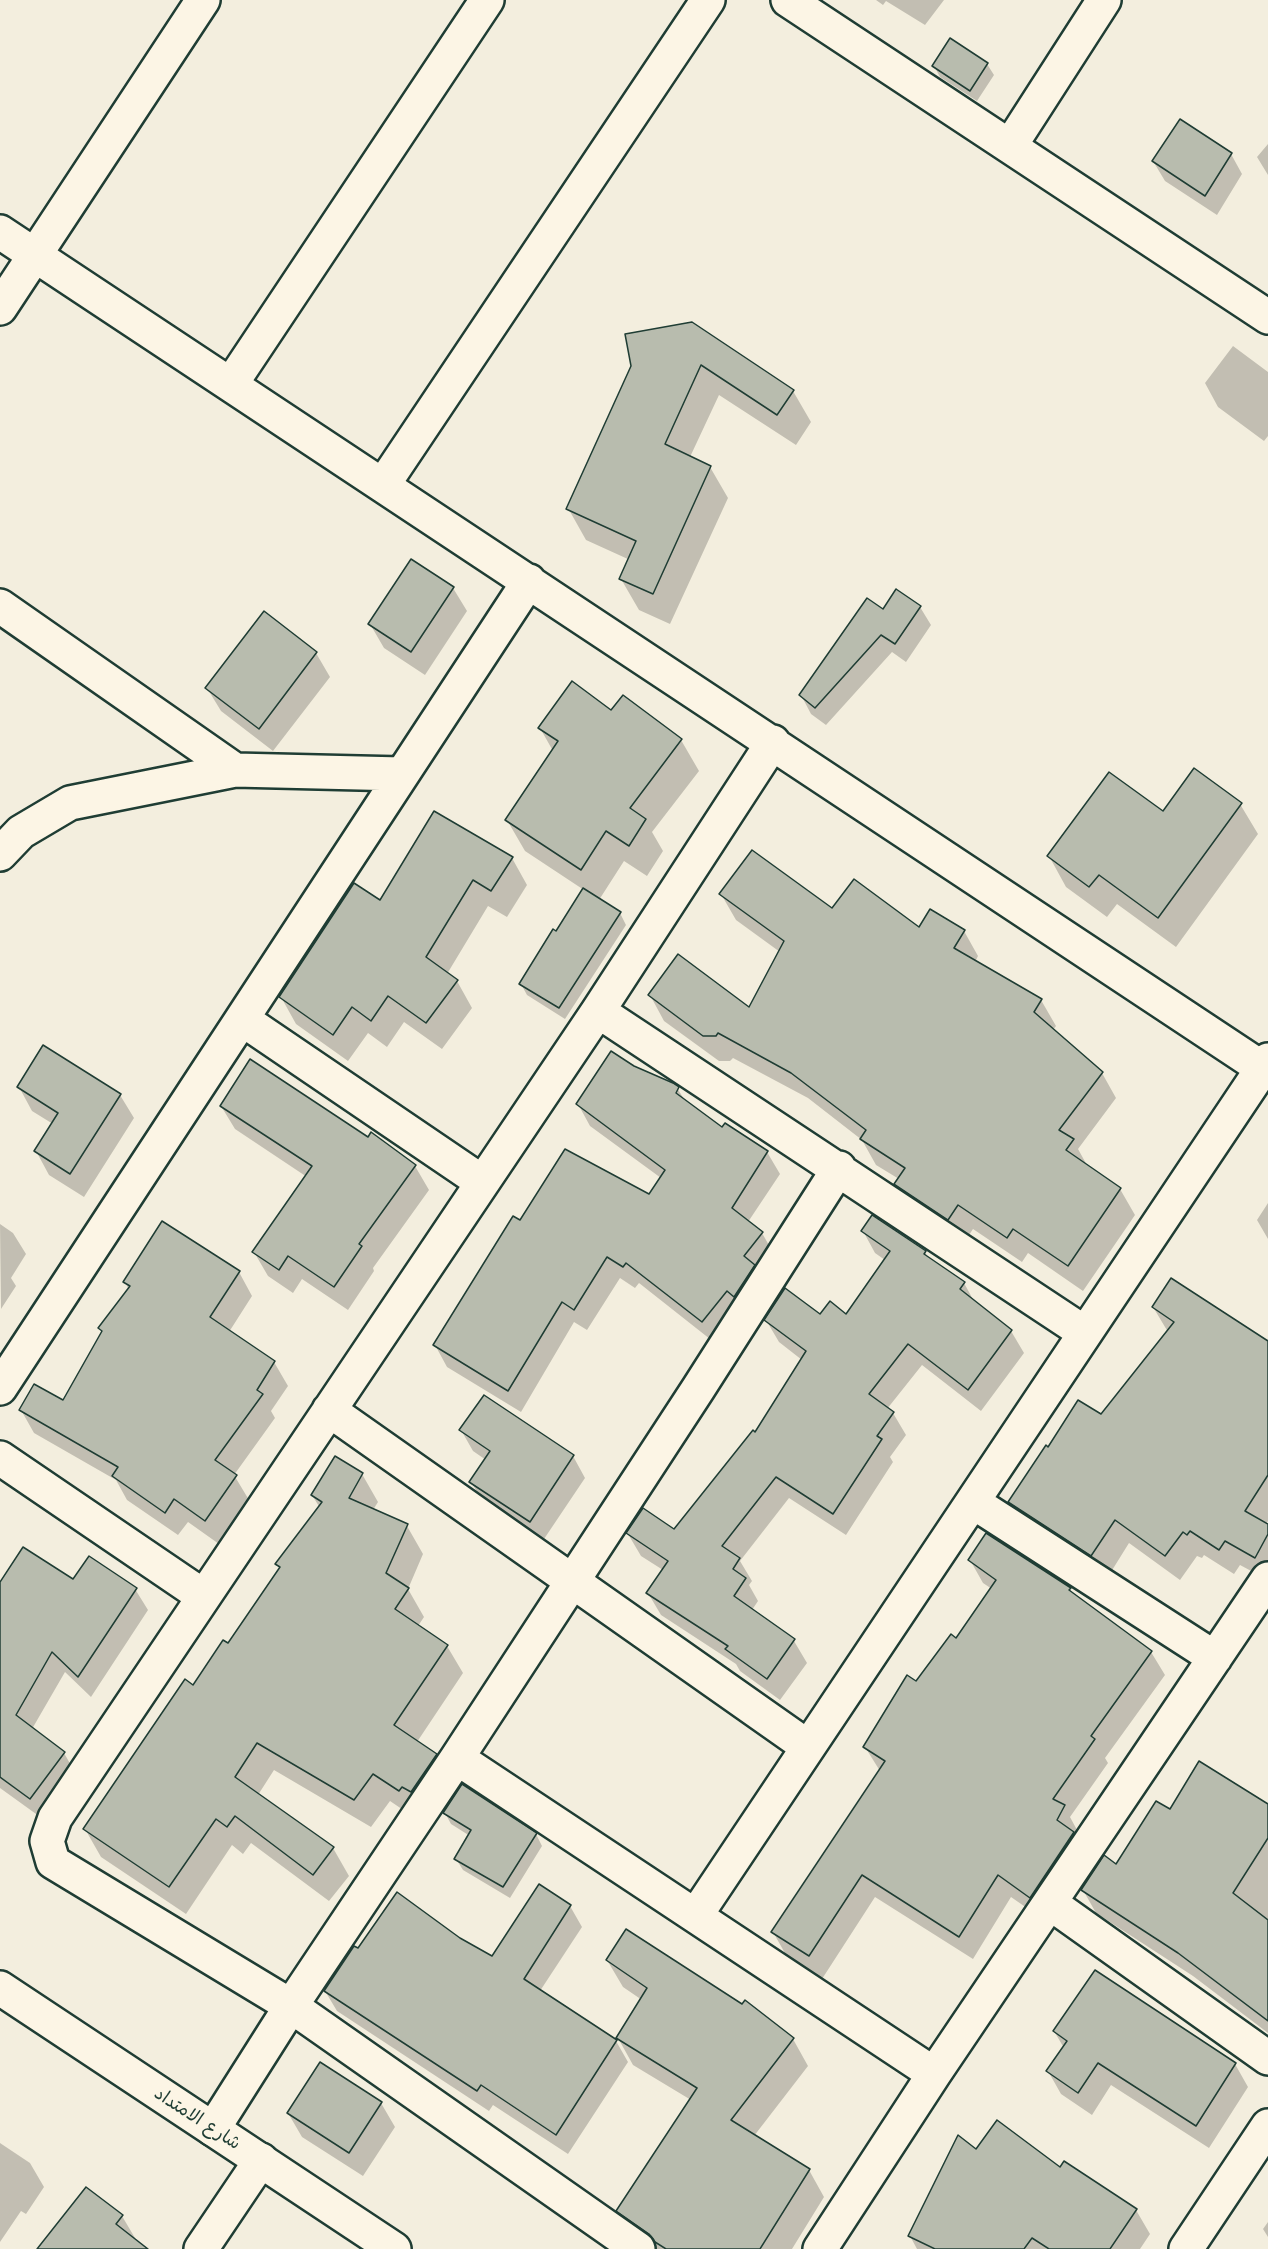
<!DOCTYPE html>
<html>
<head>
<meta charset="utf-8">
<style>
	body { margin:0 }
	canvas { display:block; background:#f3eede }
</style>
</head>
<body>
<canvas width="1268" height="2249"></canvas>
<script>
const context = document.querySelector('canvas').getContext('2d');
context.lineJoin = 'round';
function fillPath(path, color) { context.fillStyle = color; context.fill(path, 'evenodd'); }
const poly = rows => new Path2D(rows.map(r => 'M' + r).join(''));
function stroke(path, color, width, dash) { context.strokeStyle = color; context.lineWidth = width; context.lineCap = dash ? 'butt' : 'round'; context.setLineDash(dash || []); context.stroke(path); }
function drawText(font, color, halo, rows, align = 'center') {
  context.font = font + ' "Shantell Sans","Playpen Sans Arabic",sans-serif'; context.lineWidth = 4.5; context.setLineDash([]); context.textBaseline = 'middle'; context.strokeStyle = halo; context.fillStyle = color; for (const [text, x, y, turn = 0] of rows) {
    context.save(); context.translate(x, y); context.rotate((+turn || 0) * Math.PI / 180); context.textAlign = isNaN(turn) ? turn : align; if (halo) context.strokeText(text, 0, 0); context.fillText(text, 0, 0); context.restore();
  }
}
const shadow = poly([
	[876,0,944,0,925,25,886,1,883,5],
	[987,64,994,75,977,101,940,77,934,66],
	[1268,144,1268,175,1257,157],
	[1231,154,1242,174,1217,215,1165,181,1153,161],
	[627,335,793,391,811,422,796,445,719,395,690,457,710,467,728,498,670,624,639,610,621,579,630,560,586,540,568,508,633,367],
	[1233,346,1268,372,1268,436,1264,441,1218,407,1205,383],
	[453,588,467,611,425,675,384,648,370,624],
	[920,607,931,625,906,662,892,652,826,725,811,714,801,695,884,611],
	[264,613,316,653,330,677,273,751,221,711,207,688],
	[612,713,681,740,699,771,652,832,663,851,647,876,624,861,599,900,620,913,626,925,565,1019,527,995,521,984,584,890,525,851,507,820,553,751,540,728],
	[1240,804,1258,834,1176,947,1117,904,1107,917,1066,887,1049,856,1163,813],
	[512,858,527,885,507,917,488,906,447,974,457,981,472,1008,442,1049,404,1022,387,1047,368,1033,348,1061,296,1024,281,997,380,902],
	[721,894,833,911,920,929,964,931,978,956,975,962,1041,1000,1056,1026,1053,1030,1102,1073,1116,1098,1078,1149,1088,1167,1120,1189,1135,1215,1083,1291,1028,1253,1022,1262,973,1229,963,1244,910,1209,895,1184,899,1179,876,1165,862,1140,808,1098,733,1058,730,1061,719,1061,664,1021,650,995,750,1009,780,952,736,920],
	[634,1067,677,1088,686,1102,722,1130,725,1125,767,1152,780,1174,748,1222,762,1233,774,1254,715,1343,639,1283,635,1288,620,1278,587,1330,574,1322,521,1412,447,1367,435,1345,520,1222,650,1196,661,1178,590,1126,578,1104],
	[19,1087,120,1095,134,1118,84,1197,49,1175,36,1151,53,1124,32,1111],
	[221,1106,368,1139,371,1134,415,1166,429,1190,373,1268,374,1271,348,1310,302,1279,293,1293,268,1276,254,1252,307,1177,235,1129],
	[1268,1203,1268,1239,1257,1220],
	[0,1224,13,1233,26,1254,11,1278,16,1286,1,1309],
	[863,1231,925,1252,930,1261,964,1283,975,1303,1011,1331,1024,1353,981,1411,922,1365,887,1409,893,1413,906,1435,890,1457,893,1462,846,1535,789,1498,740,1561,752,1581,749,1585,758,1601,752,1610,794,1641,807,1663,780,1700,740,1671,736,1664,661,1615,648,1593,663,1570,641,1556,628,1534,675,1531,756,1434,802,1360,779,1342,766,1320,846,1316,885,1260,875,1253],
	[239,1272,252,1296,229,1332,274,1362,288,1386,271,1411,275,1418,234,1475,249,1500,219,1544,188,1522,178,1535,127,1500,116,1480,34,1433,21,1410,64,1402,103,1333,100,1328,129,1290,125,1282],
	[1153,1307,1266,1341,1268,1339,1268,1521,1266,1524,1268,1525,1268,1580,1240,1565,1234,1574,1204,1555,1202,1558,1197,1556,1180,1580,1129,1543,1106,1580,1023,1526,1009,1502,1049,1449,1101,1416,1168,1332],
	[461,1430,573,1456,585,1478,542,1542,484,1503,471,1482,486,1460,473,1451],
	[362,1474,378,1502,373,1510,407,1526,423,1554,408,1589,424,1617,418,1626,447,1646,463,1673,417,1742,436,1755,452,1783,415,1818,390,1801,371,1827,274,1770,258,1795,333,1848,349,1876,329,1901,251,1843,243,1854,232,1845,186,1914,101,1857,85,1829,193,1687,229,1645,280,1569,277,1564,320,1508,312,1495],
	[970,1560,1070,1589,1074,1596,1151,1652,1165,1675,1105,1758,1108,1763,1070,1817,1077,1830,1074,1835,1087,1857,1044,1920,1011,1897,973,1959,875,1897,822,1979,786,1955,773,1932,880,1771,865,1747,916,1683,956,1640,992,1589,983,1583],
	[74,1581,135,1589,148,1610,91,1697,65,1672,32,1729,64,1753,76,1774,43,1819,0,1788,0,1585],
	[1268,1806,1268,2033,1193,1976,1096,1913,1083,1890,1117,1866,1170,1811],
	[445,1813,536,1834,542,1846,510,1898,463,1870,456,1859,470,1836,451,1824],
	[539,1886,570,1906,582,1927,540,1991,616,2041,628,2062,568,2154,493,2105,489,2111,337,2011,325,1991,358,1950,493,1958],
	[607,1960,793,2039,808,2066,754,2136,809,2170,824,2197,792,2249,650,2249,633,2237,618,2211,691,2100,633,2065,618,2038,642,2000,623,1987],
	[1054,2031,1235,2064,1248,2087,1209,2148,1111,2085,1092,2115,1061,2094,1048,2071,1064,2048],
	[381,2103,395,2127,363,2176,302,2137,288,2113],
	[0,2143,30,2163,44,2187,26,2214,21,2211,0,2242],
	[976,2151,1060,2169,1136,2210,1150,2234,1140,2249,917,2249,910,2236],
	[122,2216,135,2238,126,2249,39,2249],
	[1268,2222,1268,2237,1263,2229]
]);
const building = poly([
	[950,38,988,63,970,91,932,66,950,38],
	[1180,119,1232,153,1205,196,1152,161,1180,119],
	[692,322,794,390,777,415,701,365,665,444,711,466,653,594,619,579,636,541,566,509,631,366,625,334,692,322],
	[411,559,454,587,411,652,368,624,411,559],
	[896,589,921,606,895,644,881,635,815,708,799,695,867,598,883,609,896,589],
	[264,611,317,652,259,729,205,688,264,611],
	[572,681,611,710,623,695,682,739,630,808,646,819,629,846,606,831,581,870,505,820,558,741,538,728,572,681],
	[1194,768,1242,803,1158,918,1099,875,1089,887,1047,856,1109,772,1163,811,1194,768],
	[434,811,513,857,491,891,473,880,426,957,458,980,426,1023,388,996,371,1021,352,1007,333,1035,279,997,354,883,380,900,434,811],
	[752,850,832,908,854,879,919,927,930,909,965,930,954,948,1042,999,1034,1012,1103,1072,1059,1130,1074,1139,1066,1150,1121,1188,1068,1266,1013,1229,1007,1238,958,1205,948,1220,894,1184,905,1168,860,1139,866,1130,791,1073,718,1033,716,1036,703,1036,648,995,678,954,749,1007,784,941,719,894,752,850],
	[583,888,621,912,559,1008,519,984,553,929,556,931,583,888],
	[43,1045,121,1094,70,1174,34,1151,58,1113,17,1087,43,1045],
	[611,1051,634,1066,673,1083,679,1087,676,1093,722,1127,725,1123,768,1151,732,1208,763,1232,744,1256,755,1265,734,1297,727,1291,702,1322,626,1263,623,1267,607,1257,574,1310,562,1302,508,1391,433,1345,513,1216,520,1220,565,1149,649,1194,665,1170,576,1104,611,1051],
	[250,1059,368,1137,371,1132,416,1165,359,1244,362,1246,334,1287,288,1256,279,1270,252,1252,312,1166,220,1106,250,1059],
	[872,1215,926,1251,924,1254,965,1282,960,1289,1012,1330,968,1390,908,1344,869,1394,894,1412,877,1436,882,1439,833,1514,776,1477,722,1546,740,1558,733,1569,746,1578,734,1596,795,1639,767,1679,725,1649,728,1646,646,1593,668,1561,626,1533,643,1508,674,1529,753,1430,755,1432,806,1351,764,1320,785,1288,820,1314,830,1301,846,1314,890,1251,861,1231,872,1215],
	[162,1221,240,1271,210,1317,275,1361,257,1390,263,1394,215,1460,237,1475,205,1521,174,1499,165,1513,112,1476,118,1467,19,1410,34,1384,63,1400,102,1331,98,1328,130,1286,123,1282,162,1221],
	[1171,1278,1268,1341,1268,1475,1245,1511,1268,1524,1268,1534,1255,1558,1225,1541,1219,1550,1190,1531,1187,1535,1183,1532,1165,1556,1115,1520,1091,1556,1008,1502,1046,1445,1048,1447,1078,1400,1101,1414,1174,1322,1152,1307,1171,1278],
	[484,1395,574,1455,530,1522,469,1482,490,1451,459,1430,484,1395],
	[335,1456,363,1473,349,1498,408,1524,386,1573,409,1588,395,1609,448,1645,394,1725,437,1754,411,1792,402,1787,399,1791,373,1774,354,1800,257,1743,235,1777,334,1847,313,1875,235,1816,227,1827,216,1819,169,1887,83,1829,185,1679,193,1685,223,1640,228,1643,280,1567,275,1564,322,1502,311,1495,335,1456],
	[986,1533,1071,1588,1069,1590,1152,1651,1091,1736,1095,1739,1053,1799,1065,1805,1057,1820,1074,1832,1030,1898,998,1875,959,1937,862,1875,809,1956,771,1932,885,1761,863,1747,907,1675,916,1681,951,1634,956,1638,996,1580,968,1560,986,1533],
	[23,1547,73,1579,89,1556,137,1588,78,1677,52,1652,16,1715,65,1752,30,1799,0,1777,0,1582,23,1547],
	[1199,1761,1268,1804,1268,1838,1233,1893,1268,1920,1268,2021,1178,1953,1081,1890,1104,1855,1116,1864,1156,1801,1170,1809,1199,1761],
	[462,1784,537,1833,503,1887,454,1859,471,1830,443,1813,462,1784],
	[539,1884,571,1905,524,1979,617,2040,556,2135,481,2085,477,2091,324,1991,354,1946,358,1948,397,1892,460,1938,492,1956,539,1884],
	[626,1929,742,2004,745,2000,794,2038,731,2120,810,2169,760,2249,666,2249,655,2242,649,2234,616,2211,697,2088,616,2038,647,1988,606,1960,626,1929],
	[1095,1970,1236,2063,1196,2126,1098,2063,1078,2093,1046,2071,1067,2041,1053,2031,1095,1970],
	[320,2062,382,2102,349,2153,287,2113,320,2062],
	[997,2120,1060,2167,1064,2161,1137,2209,1110,2249,1049,2249,1032,2238,1024,2249,935,2249,908,2236,958,2135,976,2149,997,2120],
	[86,2187,123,2215,116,2224,148,2249,37,2249,86,2187]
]);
const minor = poly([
	[788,0,1268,317],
	[1010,146,1104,0],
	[0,232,1268,1072],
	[0,308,203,0],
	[231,384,487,0],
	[383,485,708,0],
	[0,606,235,770],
	[0,854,21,832,70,803,235,770,402,774],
	[598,1011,1085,1333],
	[242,1019,482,1182],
	[0,1388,529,581],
	[329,1410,808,1747],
	[0,1458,203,1596],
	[973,1502,1215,1658],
	[457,1758,934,2074],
	[1050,1903,1268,2058],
	[696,1915,1268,1060],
	[213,2129,291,2006,457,1758,698,1389,839,1168],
	[201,2249,261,2160],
	[638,2249,291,2006,53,1862,47,1841,55,1818,598,1011,773,742],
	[820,2249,934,2074,1268,1579],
	[1186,2249,1268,2126]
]);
const tertiary = poly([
	[0,1988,394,2249]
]);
const streetNames = [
	["شارع الامتداد",197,2119,33]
];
fillPath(shadow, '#0003');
fillPath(building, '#b8bcae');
stroke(building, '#1f3d34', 1.5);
stroke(minor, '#1f3d34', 38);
stroke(tertiary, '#1f3d34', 38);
stroke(minor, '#fcf5e5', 33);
stroke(tertiary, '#fcf5e5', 33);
drawText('18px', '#1f3d34', '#fcf5e5', streetNames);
</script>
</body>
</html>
